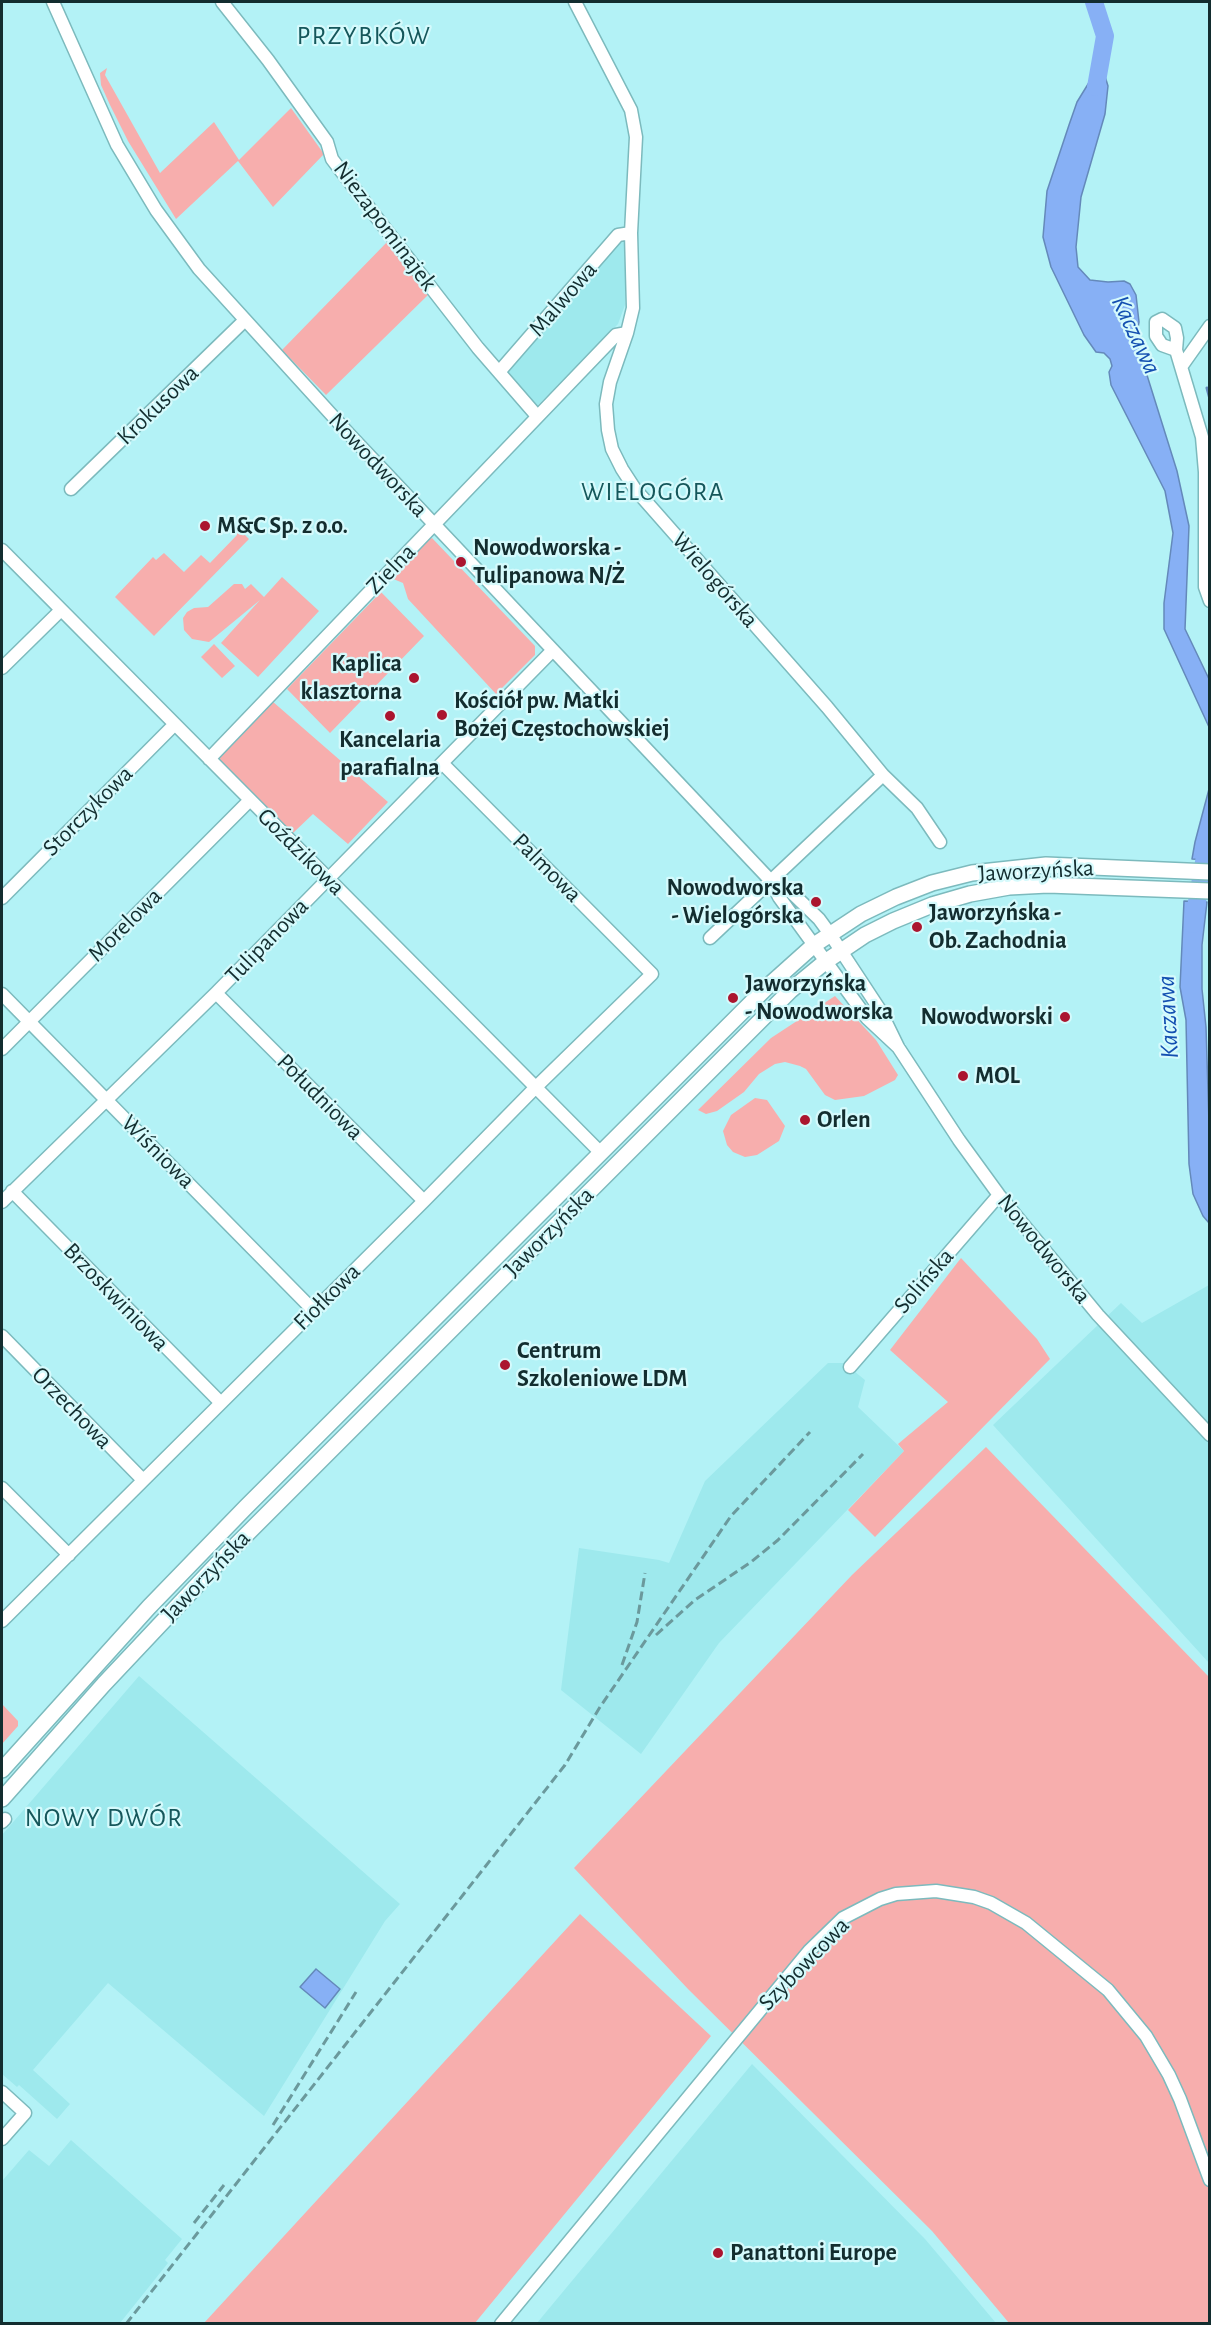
<!DOCTYPE html>
<html>
<head>
<meta charset="utf-8">
<style>
	body { margin:0 }
	#map { position:relative; width:1211px; height:2325px; overflow:hidden; background:#b3f2f6; font-family:"Alegreya Sans",sans-serif }
	canvas { display:block }
	.frame { position:absolute; inset:0; border:3px solid #132d2f; pointer-events:none }
</style>
</head>
<body>
<div id="map">
<canvas width="1211" height="2325"></canvas>
<div class="frame"></div>
</div>
<script>
const context = document.querySelector('canvas').getContext('2d');
context.lineJoin = 'round';
function fillPath(path, color) { context.fillStyle = color; context.fill(path, 'evenodd'); }
const poly = rows => new Path2D(rows.map(r => 'M' + r).join(''));
function stroke(path, color, width, dash) { context.strokeStyle = color; context.lineWidth = width; context.lineCap = dash ? 'butt' : 'round'; context.setLineDash(dash || []); context.stroke(path); }
function drawText(font, color, halo, rows, align = 'center') {
  context.font = font + ' "Alegreya Sans",sans-serif'; context.lineWidth = 4.5; context.setLineDash([]); context.textBaseline = 'middle'; context.strokeStyle = halo; context.fillStyle = color; for (const [text, x, y, turn = 0] of rows) {
    context.save(); context.translate(x, y); context.rotate((+turn || 0) * Math.PI / 180); context.textAlign = isNaN(turn) ? turn : align; if (halo) context.strokeText(text, 0, 0); context.fillText(text, 0, 0); context.restore();
  }
}
const built = poly([
	[627,239,625,305,618,324,536,407,506,373,619,241],
	[1209,1285,1209,1663,993,1425,1121,1303,1142,1323],
	[828,1363,844,1363,865,1380,858,1407,904,1451,719,1643,641,1754,561,1690,579,1548,659,1560,669,1563,705,1481],
	[139,1676,400,1904,385,1921,264,2116,108,1983,33,2070,70,2104,57,2119,19,2085,17,2087,2,2074,2,1835],
	[752,2064,925,2239,996,2323,537,2323],
	[71,2140,182,2239,165,2260,168,2263,120,2323,2,2323,2,2181,29,2150,49,2166]
]);
const green = poly([
	[107,68,105,75,160,173,214,122,239,160,291,108,324,154,273,207,238,161,176,219,128,141,110,105,101,85,100,73],
	[388,241,428,295,326,395,282,350],
	[237,527,249,539,154,636,115,597,153,557,156,560,164,553,184,572,201,555,210,563,237,535,233,530],
	[432,538,535,646,535,655,496,694,408,599,403,583,391,578,421,544],
	[282,577,319,611,258,677,221,643,260,600,209,642,192,639,184,630,183,618,187,612,194,608,208,607,234,584,242,584,245,589,251,584,264,597],
	[381,592,424,636,330,733,287,689],
	[214,644,235,666,222,678,201,657],
	[272,701,388,802,348,844,313,814,293,833,222,765,219,759,224,751],
	[835,996,876,1040,898,1075,895,1080,864,1096,835,1100,825,1095,806,1069,800,1066,785,1062,775,1064,759,1074,744,1092,717,1111,706,1114,698,1110,771,1038],
	[755,1098,767,1100,785,1126,779,1141,757,1155,745,1157,733,1152,727,1145,723,1131,731,1115],
	[961,1258,1037,1339,1050,1359,875,1537,848,1510,904,1451,898,1444,948,1402,890,1350],
	[986,1447,1209,1677,1209,2323,1009,2323,932,2231,688,1989,574,1868,852,1575],
	[2,1704,18,1721,18,1726,2,1744],
	[580,1914,711,2036,475,2323,204,2323]
]);
const water = poly([
	[1101,63,1108,86,1105,114,1081,197,1076,247,1078,267,1090,280,1108,282,1124,281,1130,284,1136,295,1139,322,1136,340,1177,471,1189,526,1185,629,1209,679,1209,727,1164,629,1164,603,1173,533,1165,491,1111,385,1109,372,1112,366,1110,359,1104,353,1096,352,1084,335,1051,267,1043,237,1047,191,1069,125,1077,102,1101,63],
	[1209,789,1209,860,1192,859,1195,842,1209,789],
	[1184,901,1207,902,1202,945,1202,989,1206,1027,1209,1123,1209,1223,1203,1216,1193,1194,1189,1164,1186,1020,1180,987,1184,901],
	[316,1969,340,1989,325,2008,300,1987,316,1969]
]);
const stream = poly([
	[1207,388,1210,399]
]);
const river = poly([
	[1094,2,1105,36,1096,87],
	[1193,924,1210,828]
]);
const minor = poly([
	[53,2,117,145,156,210,199,269,349,434,771,881,779,897,867,1018,898,1047],
	[222,2,268,60,327,142,332,159,377,218,478,348,537,416],
	[575,2,631,110,636,137,631,233,633,308,627,333,610,382,606,404,608,430,612,449,622,469,635,489,827,707,883,775,917,808,940,842],
	[1176,350,1162,345,1156,336,1156,322,1162,319,1175,328,1177,338,1176,350,1202,437,1205,472,1205,587,1210,601],
	[1181,367,1210,326],
	[499,372,618,235,631,233],
	[71,489,244,321],
	[2,550,601,1153],
	[2,668,61,610],
	[209,759,616,335,627,333],
	[771,881,790,891,819,919,830,934,880,1010,898,1047,959,1140,999,1195,1098,1315,1210,1435],
	[2,898,175,724],
	[710,938,883,775],
	[216,993,424,1201],
	[2,994,314,1311],
	[2,1049,249,801],
	[12,1191,220,1402],
	[2,1202,216,993,553,650],
	[2,1336,143,1480],
	[850,1367,999,1195],
	[2,1488,69,1555],
	[2,1621,424,1201,535,1088,652,974,442,763],
	[2,1822,5,1819],
	[2,2092,25,2113,2,2139],
	[501,2324,809,1951,843,1918,880,1899,896,1894,936,1891,974,1897,991,1903,1026,1923,1108,1990,1146,2036,1169,2075,1180,2099,1210,2180]
]);
const major = poly([
	[2,1770,149,1607,246,1507,766,988,814,945,861,914,896,897,932,883,972,873,1046,865,1210,872],
	[2,1799,104,1684,218,1563,791,990,825,962,865,935,893,921,932,905,970,894,1009,887,1048,885,1210,891]
]);
const rail = poly([
	[656,1635,695,1600,751,1562,778,1540,863,1454],
	[622,1665,637,1622,645,1573],
	[273,2125,356,1992],
	[194,2223,224,2185],
	[126,2324,565,1765,600,1707,731,1516,810,1432]
]);
const markers = [
	[205,526,6,"#ab152f"],
	[461,562,6,"#ab152f"],
	[414,678,6,"#ab152f"],
	[442,715,6,"#ab152f"],
	[390,716,6,"#ab152f"],
	[816,902,6,"#ab152f"],
	[917,927,6,"#ab152f"],
	[733,998,6,"#ab152f"],
	[1065,1017,6,"#ab152f"],
	[963,1076,6,"#ab152f"],
	[805,1120,6,"#ab152f"],
	[505,1365,6,"#ab152f"],
	[718,2253,6,"#ab152f"]
];
const streetNames = [
	["Niezapominajek",385,226,53],
	["Malwowa",563,299,-49],
	["Krokusowa",158,405,-44],
	["Nowodworska",378,465,47],
	["Zielna",391,569,-46],
	["Wielogórska",715,580,49],
	["Storczykowa",88,811,-45],
	["Goździkowa",301,852,45],
	["Palmowa",547,868,45],
	["Jaworzyńska",1036,871,-3],
	["Morelowa",125,925,-45],
	["Tulipanowa",267,941,-46],
	["Południowa",320,1097,45],
	["Wiśniowa",158,1152,45],
	["Jaworzyńska",549,1232,-45],
	["Nowodworska",1044,1249,51],
	["Solińska",924,1281,-49],
	["Brzoskwiniowa",116,1297,46],
	["Fiołkowa",327,1297,-45],
	["Orzechowa",72,1408,46],
	["Jaworzyńska",206,1576,-46],
	["Szybowcowa",804,1964,-46]
];
const poiNames = [
	["M&C Sp. z o.o.",217,526],
	["Nowodworska -",473,548],
	["Tulipanowa N/Ż",473,576],
	["Kaplica",402,664,"right"],
	["klasztorna",402,692,"right"],
	["Kościół pw. Matki",454,701],
	["Bożej Częstochowskiej",454,729],
	["Kancelaria",390,740,"center"],
	["parafialna",390,768,"center"],
	["Nowodworska",804,888,"right"],
	["- Wielogórska",804,916,"right"],
	["Jaworzyńska -",929,913],
	["Ob. Zachodnia",929,941],
	["Jaworzyńska",745,984],
	["- Nowodworska",745,1012],
	["Nowodworski",1053,1017,"right"],
	["MOL",975,1076],
	["Orlen",817,1120],
	["Centrum",517,1351],
	["Szkoleniowe LDM",517,1379],
	["Panattoni Europe",730,2253]
];
const neighbourhoodNames = [
	["PRZYBKÓW",364,36],
	["WIELOGÓRA",653,492],
	["NOWY DWÓR",104,1818]
];
const waterNames = [
	["Kaczawa",1136,335,65],
	["Kaczawa",1168,1017,-93]
];
fillPath(built, '#9ee9ed');
fillPath(green, '#f7aead');
fillPath(water, '#87b0f5');
stroke(water, '#6489ba', 1.5);
stroke(stream, '#6489ba', 3);
stroke(river, '#87b0f5', 18);
stroke(minor, '#7cbabd', 15);
stroke(major, '#7cbabd', 18);
stroke(minor, '#fff', 12);
stroke(major, '#fff', 15);
stroke(rail, '#6b999c', 3, [9, 4.5]);
for (const [x, y, r, color] of markers) { const dot = new Path2D(); dot.arc(x, y, r, 0, 2 * Math.PI); context.fillStyle = color; context.fill(dot); stroke(dot, '#d5fafc', 2); }
drawText('24px', '#132d2f', '#d5fafc', streetNames);
drawText('bold 24px', '#132d2f', '#d5fafc', poiNames, 'left');
context.letterSpacing = '1.5px';
drawText('26px', '#15575b', '#d5fafc', neighbourhoodNames);
context.letterSpacing = '0px';
drawText('italic 26px', '#134fb1', '#d5fafc', waterNames);
</script>
</body>
</html>
